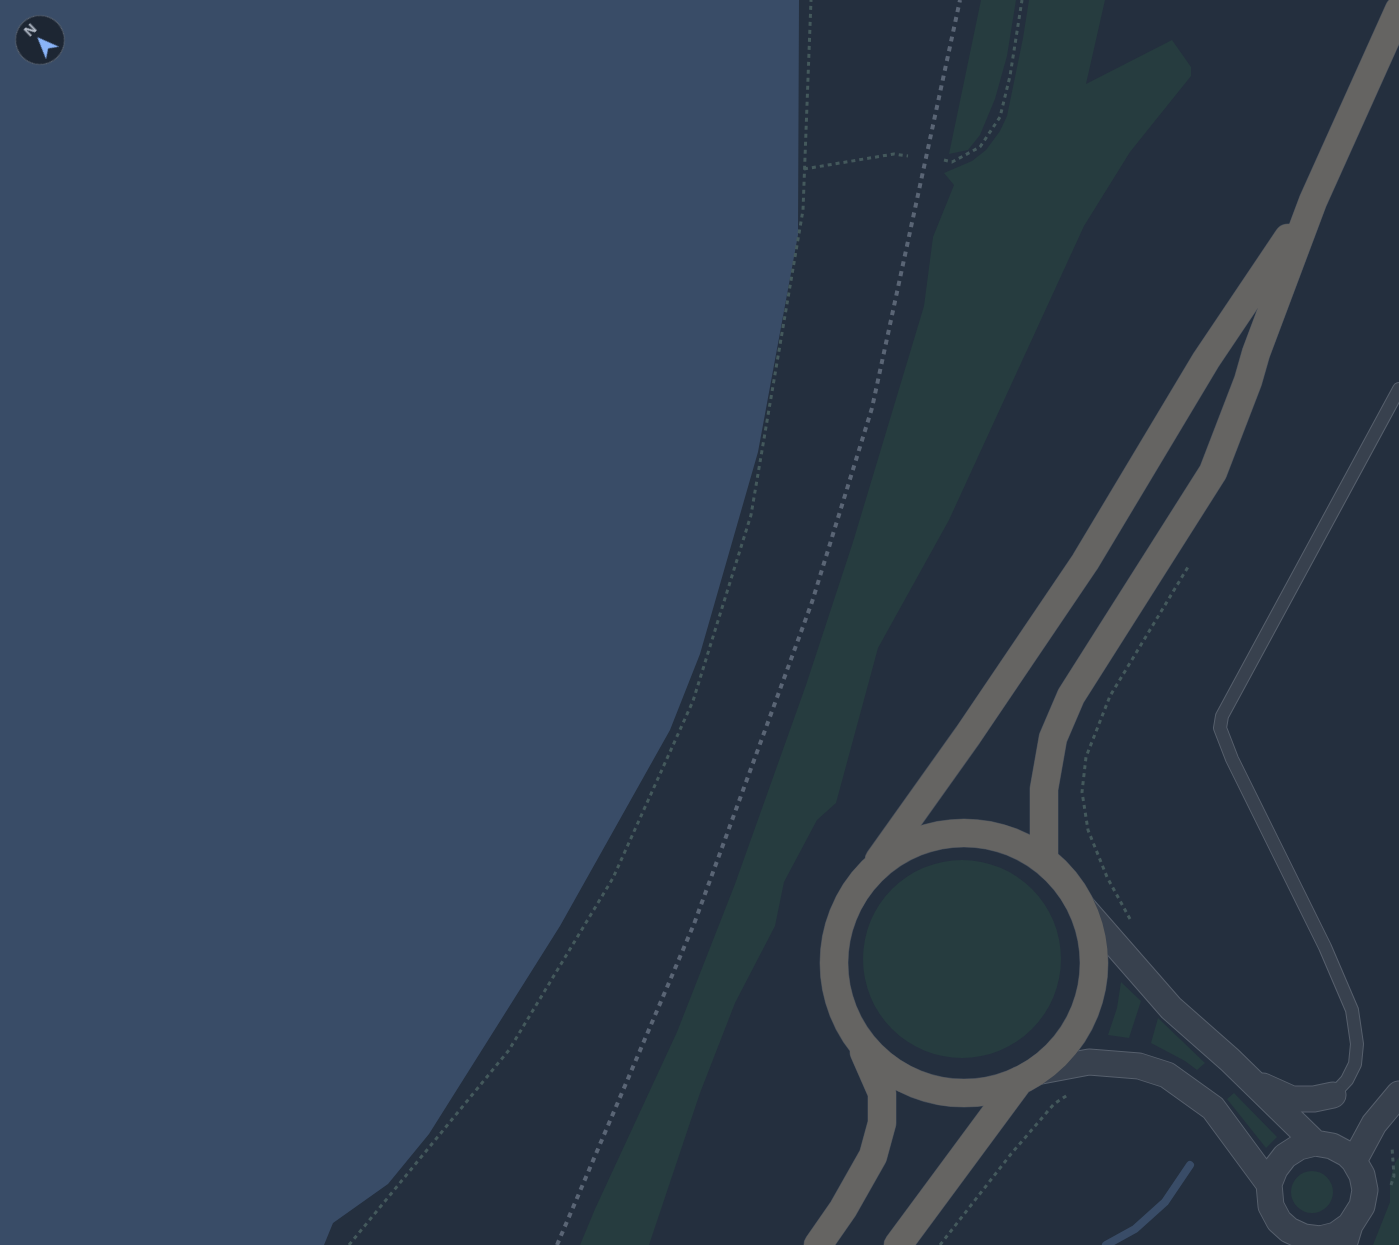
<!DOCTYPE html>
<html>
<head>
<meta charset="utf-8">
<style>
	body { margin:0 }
	#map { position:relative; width:1399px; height:1245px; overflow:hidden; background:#242f3e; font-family:"Noto Sans",sans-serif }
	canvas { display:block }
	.north { position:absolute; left:15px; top:15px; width:50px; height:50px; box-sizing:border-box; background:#1d2633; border:1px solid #59626f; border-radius:50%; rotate:316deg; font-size:14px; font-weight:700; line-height:20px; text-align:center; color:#b4bcc9 }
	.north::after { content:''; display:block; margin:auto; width:18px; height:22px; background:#8ab4f8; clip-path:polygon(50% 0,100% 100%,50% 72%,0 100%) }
</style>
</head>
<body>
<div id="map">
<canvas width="1399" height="1245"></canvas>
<div class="north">N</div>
</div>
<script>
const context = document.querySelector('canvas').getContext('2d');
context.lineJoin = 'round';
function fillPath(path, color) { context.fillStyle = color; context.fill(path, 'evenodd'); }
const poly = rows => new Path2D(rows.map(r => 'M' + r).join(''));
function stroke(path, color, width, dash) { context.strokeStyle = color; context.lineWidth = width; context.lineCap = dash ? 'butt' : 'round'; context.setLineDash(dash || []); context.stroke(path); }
const green = poly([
	[981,0,1016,0,1007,56,995,99,980,135,968,150,949,154],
	[1029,0,1105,0,1086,84,1172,40,1191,67,1191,76,1130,152,1084,226,949,520,878,648,836,803,817,820,784,882,775,926,735,1003,700,1093,649,1245,580,1245,595,1209,677,1032,735,884,806,685,853,542,924,306,933,237,954,185,944,173,972,161,986,150,1000,131,1007,116,1023,38],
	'863 959a99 99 0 1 1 198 0a99 99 0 1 1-198 0Z',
	[1121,982,1141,1001,1129,1038,1108,1035,1117,1008],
	[1158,1018,1205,1063,1197,1070,1185,1061,1151,1043],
	[1234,1093,1277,1137,1266,1148,1227,1099],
	[1399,1157,1399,1245,1373,1245,1390,1202,1390,1180,1395,1163],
	'1291 1192a21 21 0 1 1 42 0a21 21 0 1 1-42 0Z'
]);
const water = poly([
	[0,0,799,0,798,235,758,452,700,654,670,730,560,926,429,1134,388,1184,333,1223,324,1245,0,1245],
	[25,25,55,25,55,55,25,55]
]);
const stream = poly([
	[1106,1245,1135,1229,1165,1202,1190,1165]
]);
const path = poly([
	[944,160,952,162,980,147,1000,117,1010,76,1022,0],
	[804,169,894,154,908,156],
	[1130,919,1107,877,1088,830,1082,792,1086,757,1110,696,1188,567],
	[1391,1185,1394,1176,1392,1147],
	[349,1245,509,1050,613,878,693,701,751,515,803,210,811,0],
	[940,1245,1011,1154,1054,1104,1069,1094]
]);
const service = poly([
	[1333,1095,1347,1080,1355,1064,1357,1044,1352,1010,1325,947,1232,759,1220,728,1222,716,1399,389]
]);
const minor = poly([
	[1081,905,1171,1008,1230,1060,1315,1143],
	[1036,1072,1089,1062,1139,1066,1167,1075,1213,1108,1269,1184],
	[1263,1086,1292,1099,1314,1099,1333,1095],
	[1354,1161,1374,1124,1399,1094],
	[1344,1245,1350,1225,1362,1206,1365,1190,1362,1175,1354,1161,1347,1154,1332,1146,1315,1143,1299,1147,1285,1156,1275,1169,1269,1184,1271,1206,1279,1221,1289,1230,1304,1237,1320,1239,1336,1235,1350,1225]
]);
const trunk = poly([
	'834 963a130 130 0 1 1 260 0a130 130 0 1 1-260 0Z',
	[1044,859,1044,789,1053,738,1071,696,1213,472,1248,381,1256,353,1313,201,1399,10],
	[879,860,968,735,1085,562,1206,360,1288,238],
	[818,1245,843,1209,873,1156,882,1123,882,1093,864,1052],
	[898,1245,1020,1080]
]);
const rail = poly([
	[557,1245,694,924,812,602,872,408,960,0]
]);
fillPath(green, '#263c3f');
fillPath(water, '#394c67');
stroke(stream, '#394c67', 8);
stroke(service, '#565f6c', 14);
stroke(minor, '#565f6c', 27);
stroke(trunk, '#434c59', 29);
stroke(path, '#44595c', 3, [4, 4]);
stroke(service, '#38414e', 12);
stroke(minor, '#38414e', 25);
stroke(trunk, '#656462', 28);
stroke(rail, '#5a6575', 4, [5, 5]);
</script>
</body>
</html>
